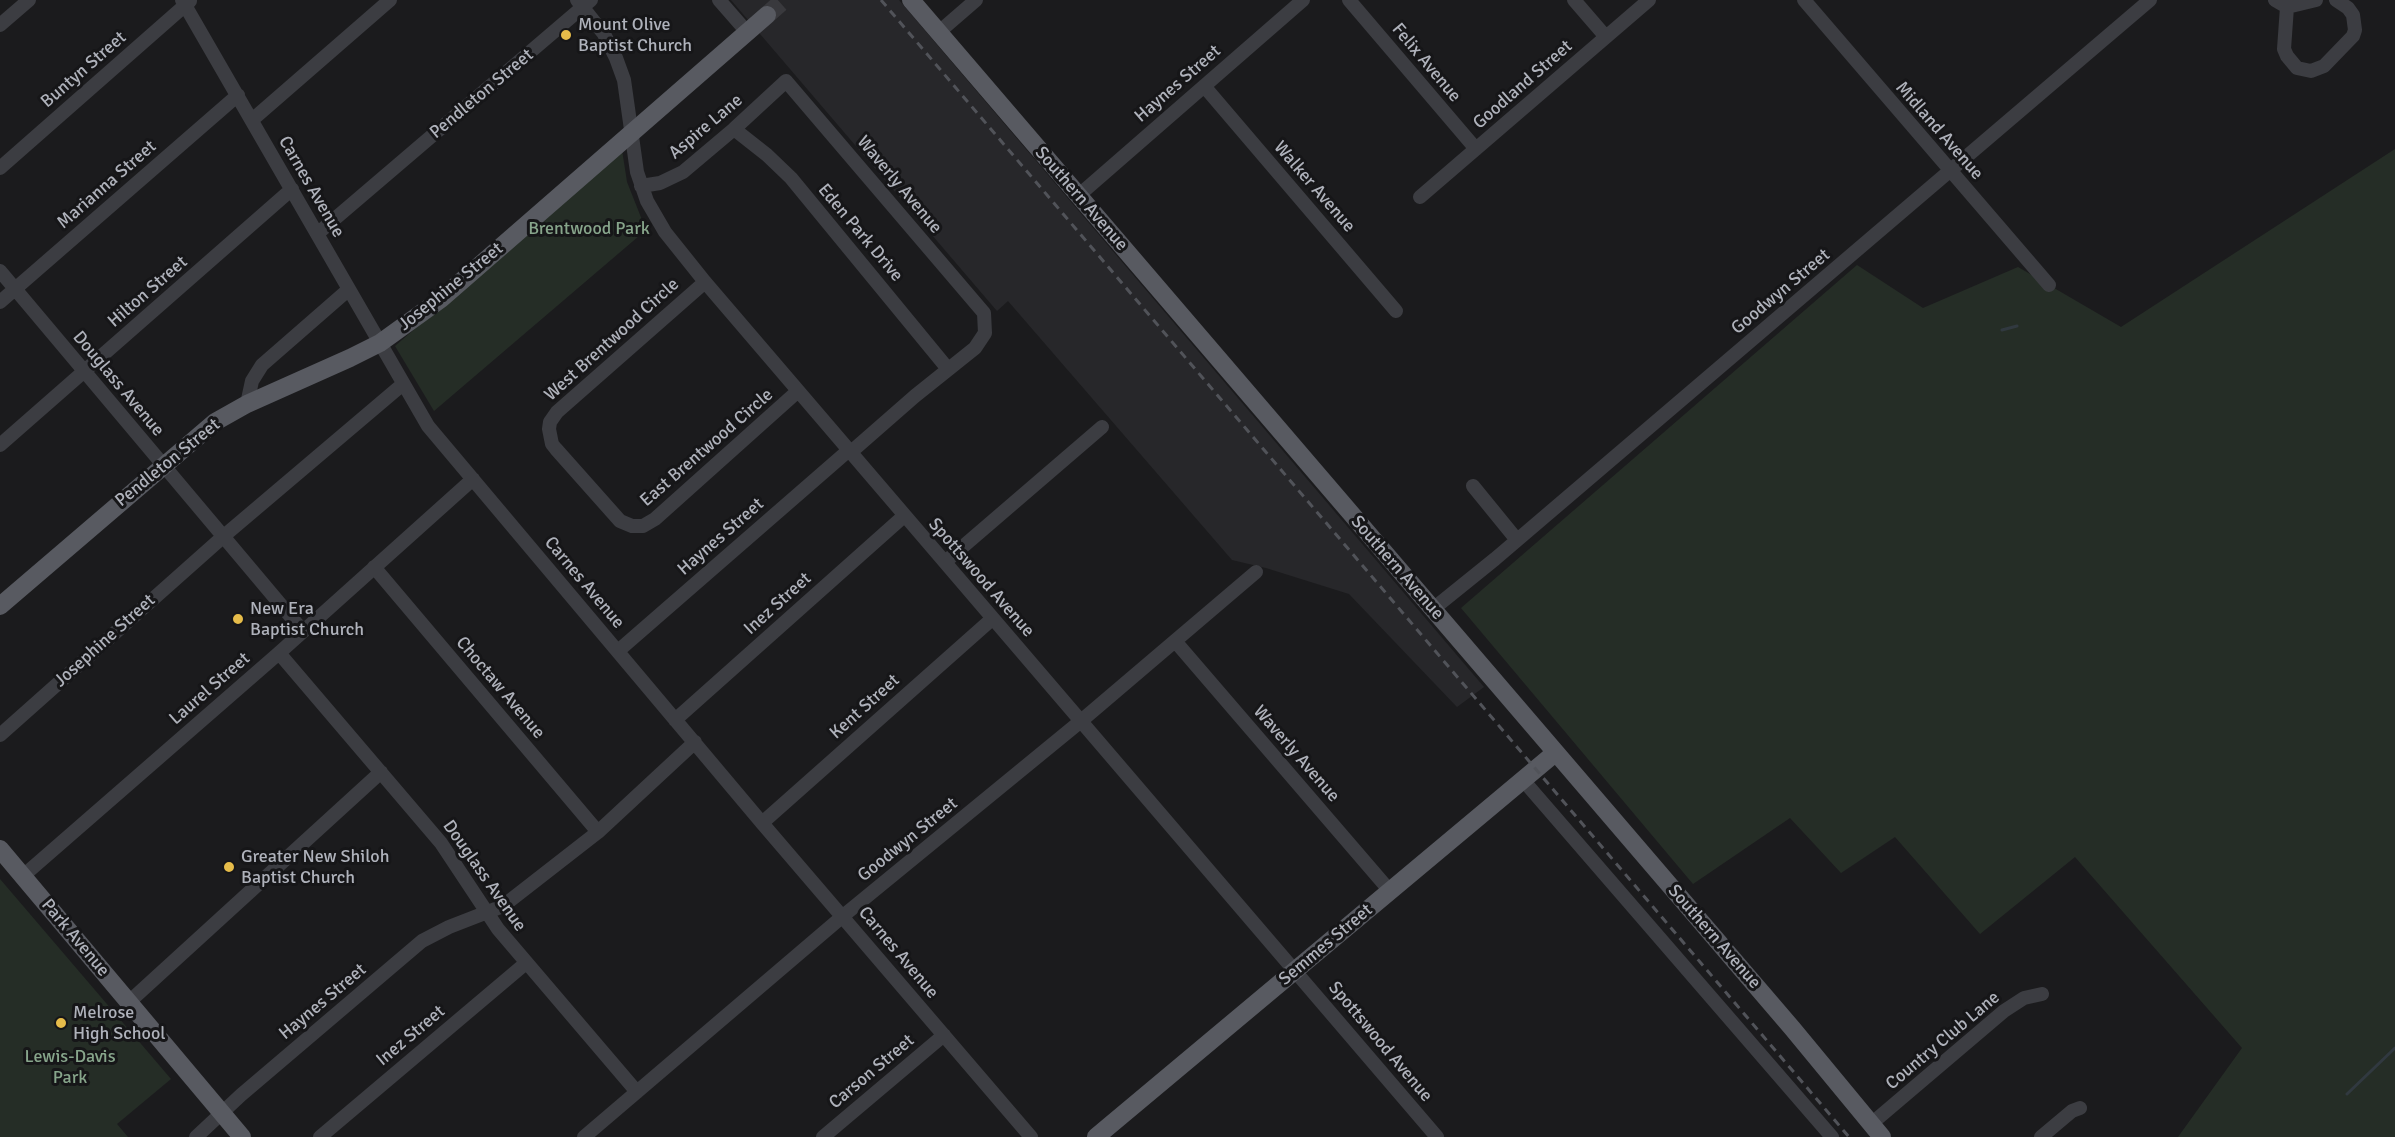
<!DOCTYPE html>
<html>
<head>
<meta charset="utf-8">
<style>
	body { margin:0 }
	canvas { display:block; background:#1b1b1d }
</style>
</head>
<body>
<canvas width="2395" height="1137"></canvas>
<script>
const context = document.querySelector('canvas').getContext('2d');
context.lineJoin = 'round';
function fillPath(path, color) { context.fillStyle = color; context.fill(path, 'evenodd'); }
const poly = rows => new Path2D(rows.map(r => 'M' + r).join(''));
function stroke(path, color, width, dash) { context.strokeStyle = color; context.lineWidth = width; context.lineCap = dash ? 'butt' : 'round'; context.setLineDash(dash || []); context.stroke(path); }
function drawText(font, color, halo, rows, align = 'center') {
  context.font = font + ' Signika,sans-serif'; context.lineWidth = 6; context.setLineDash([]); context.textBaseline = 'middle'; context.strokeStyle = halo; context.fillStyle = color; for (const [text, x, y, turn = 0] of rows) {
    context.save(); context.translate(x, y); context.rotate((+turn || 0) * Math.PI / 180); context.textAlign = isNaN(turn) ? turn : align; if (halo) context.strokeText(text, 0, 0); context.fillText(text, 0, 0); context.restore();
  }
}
const built = poly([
	[731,0,899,0,1484,687,1457,707,1349,594,1266,568,1232,560,1008,301,997,311]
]);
const green = poly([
	[2395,149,2395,1137,2178,1137,2242,1048,2075,857,1980,934,1895,837,1841,873,1790,818,1693,884,1461,608,1857,265,1923,308,2018,267,2121,327],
	[622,150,627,182,646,230,434,411,395,346],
	[0,879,171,1079,117,1124,128,1137,0,1137]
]);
const stream = poly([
	[2002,330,2017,326],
	[2347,1094,2395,1048]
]);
const majorTunnel = poly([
	[767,15,784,0]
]);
const minor = poly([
	[182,0,428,426,762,823,1031,1137],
	[577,0,604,34,616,58,624,80,637,172,647,201,665,232,705,282,1437,1137],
	[719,0,747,32],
	[1349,0,1476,149],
	[1574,0,1606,37],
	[1804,0,2049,285],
	[2275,0,2287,7,2316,0],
	[2287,7,2284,49,2287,56,2297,68,2311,71,2324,66,2353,36,2355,30,2353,15,2348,8,2336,0],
	[0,25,29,0],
	[939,32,976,0],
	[1204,86,1396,311],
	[252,120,390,0],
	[734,129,767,155,791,178,948,369],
	[0,168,190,1],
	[641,186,660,183,683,172,734,129,786,81,984,313,985,333,975,348,915,396,851,452],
	[1078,196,1303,0],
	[1420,197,1649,0],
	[317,234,591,0],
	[0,271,302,630],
	[705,282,557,412,550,422,549,429,552,444,556,449,620,521,632,526,643,526,655,519,798,391],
	[0,302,238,95],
	[247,404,252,381,262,365,348,290],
	[0,445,292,189],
	[1473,486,1517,540],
	[945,562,1102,427],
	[374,567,598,832],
	[1433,609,1495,559,2150,0],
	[1175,641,1390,891],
	[618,651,849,450],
	[279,653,441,843,498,929,637,1092],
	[675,720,904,516],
	[0,735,225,535,403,384],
	[1523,780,1832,1137],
	[762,823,992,619],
	[23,876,279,653,473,479],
	[129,1002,381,772],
	[1871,1124,2004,1011,2024,998,2042,994],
	[196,1137,241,1095,422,941,449,927,503,906,598,832,695,742],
	[320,1137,526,963],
	[584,1137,843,916,1081,721,1256,572],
	[823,1137,944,1035],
	[2041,1137,2072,1111,2080,1108]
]);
const major = poly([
	[911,0,1792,1028,1882,1137],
	[0,606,215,422,247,404,350,358,380,343,441,299,767,15],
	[0,849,242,1137],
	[1096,1137,1555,753]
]);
const rail = poly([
	[881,0,1849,1137]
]);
const markers = [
	[566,35,6,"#e6bc4a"],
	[238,619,6,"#e6bc4a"],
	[229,867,6,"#e6bc4a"],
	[61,1023,6,"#e6bc4a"]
];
const poiNames = [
	["Mount Olive",578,25],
	["Baptist Church",578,46],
	["New Era",250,609],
	["Baptist Church",250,630],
	["Greater New Shiloh",241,857],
	["Baptist Church",241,878],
	["Melrose",73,1013],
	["High School",73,1034]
];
const streetNames = [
	["Felix Avenue",1426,63,50],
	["Buntyn Street",84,70,-41],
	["Haynes Street",1178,84,-41],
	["Goodland Street",1523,85,-41],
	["Pendleton Street",482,94,-40],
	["Aspire Lane",706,127,-40],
	["Midland Avenue",1939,131,49],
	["Marianna Street",107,185,-41],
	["Waverly Avenue",899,185,50],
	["Carnes Avenue",311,187,60],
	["Walker Avenue",1314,187,49],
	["Southern Avenue",1081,199,49],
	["Eden Park Drive",860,233,50],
	["Josephine Street",451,287,-39],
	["Hilton Street",148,292,-41],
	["Goodwyn Street",1781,292,-40],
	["West Brentwood Circle",612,340,-42],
	["Douglass Avenue",118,384,50],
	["East Brentwood Circle",707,448,-41],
	["Pendleton Street",168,463,-39],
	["Haynes Street",721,537,-41],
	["Southern Avenue",1397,568,49],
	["Spottswood Avenue",981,578,49],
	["Carnes Avenue",584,583,50],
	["Inez Street",778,604,-42],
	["Josephine Street",105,641,-42],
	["Choctaw Avenue",500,688,50],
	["Laurel Street",210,689,-41],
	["Kent Street",865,707,-42],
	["Waverly Avenue",1296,754,49],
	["Goodwyn Street",908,840,-39],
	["Douglass Avenue",484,876,55],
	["Southern Avenue",1714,937,49],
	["Park Avenue",75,938,50],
	["Semmes Street",1326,945,-40],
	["Carnes Avenue",898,953,50],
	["Haynes Street",323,1002,-40],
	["Inez Street",411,1036,-40],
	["Country Club Lane",1943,1041,-40],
	["Spottswood Avenue",1380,1042,50],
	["Carson Street",872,1072,-40]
];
const parkNames = [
	["Brentwood Park",589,229],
	["Lewis-Davis",70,1057],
	["Park",70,1078]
];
fillPath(built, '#27272a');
fillPath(green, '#252d26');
stroke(stream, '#313940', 3);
stroke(majorTunnel, '#39393d', 18, [18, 9]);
stroke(minor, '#3c3d42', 14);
stroke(major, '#585a61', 18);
stroke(rail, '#515359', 3, [8, 6]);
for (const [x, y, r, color] of markers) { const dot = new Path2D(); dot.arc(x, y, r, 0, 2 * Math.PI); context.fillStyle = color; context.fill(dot); stroke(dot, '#161618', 2); }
drawText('18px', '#afb2bb', '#161618', poiNames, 'left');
drawText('18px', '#afb2bb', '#161618', streetNames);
drawText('18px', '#87a58b', '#161618', parkNames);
</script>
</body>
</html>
